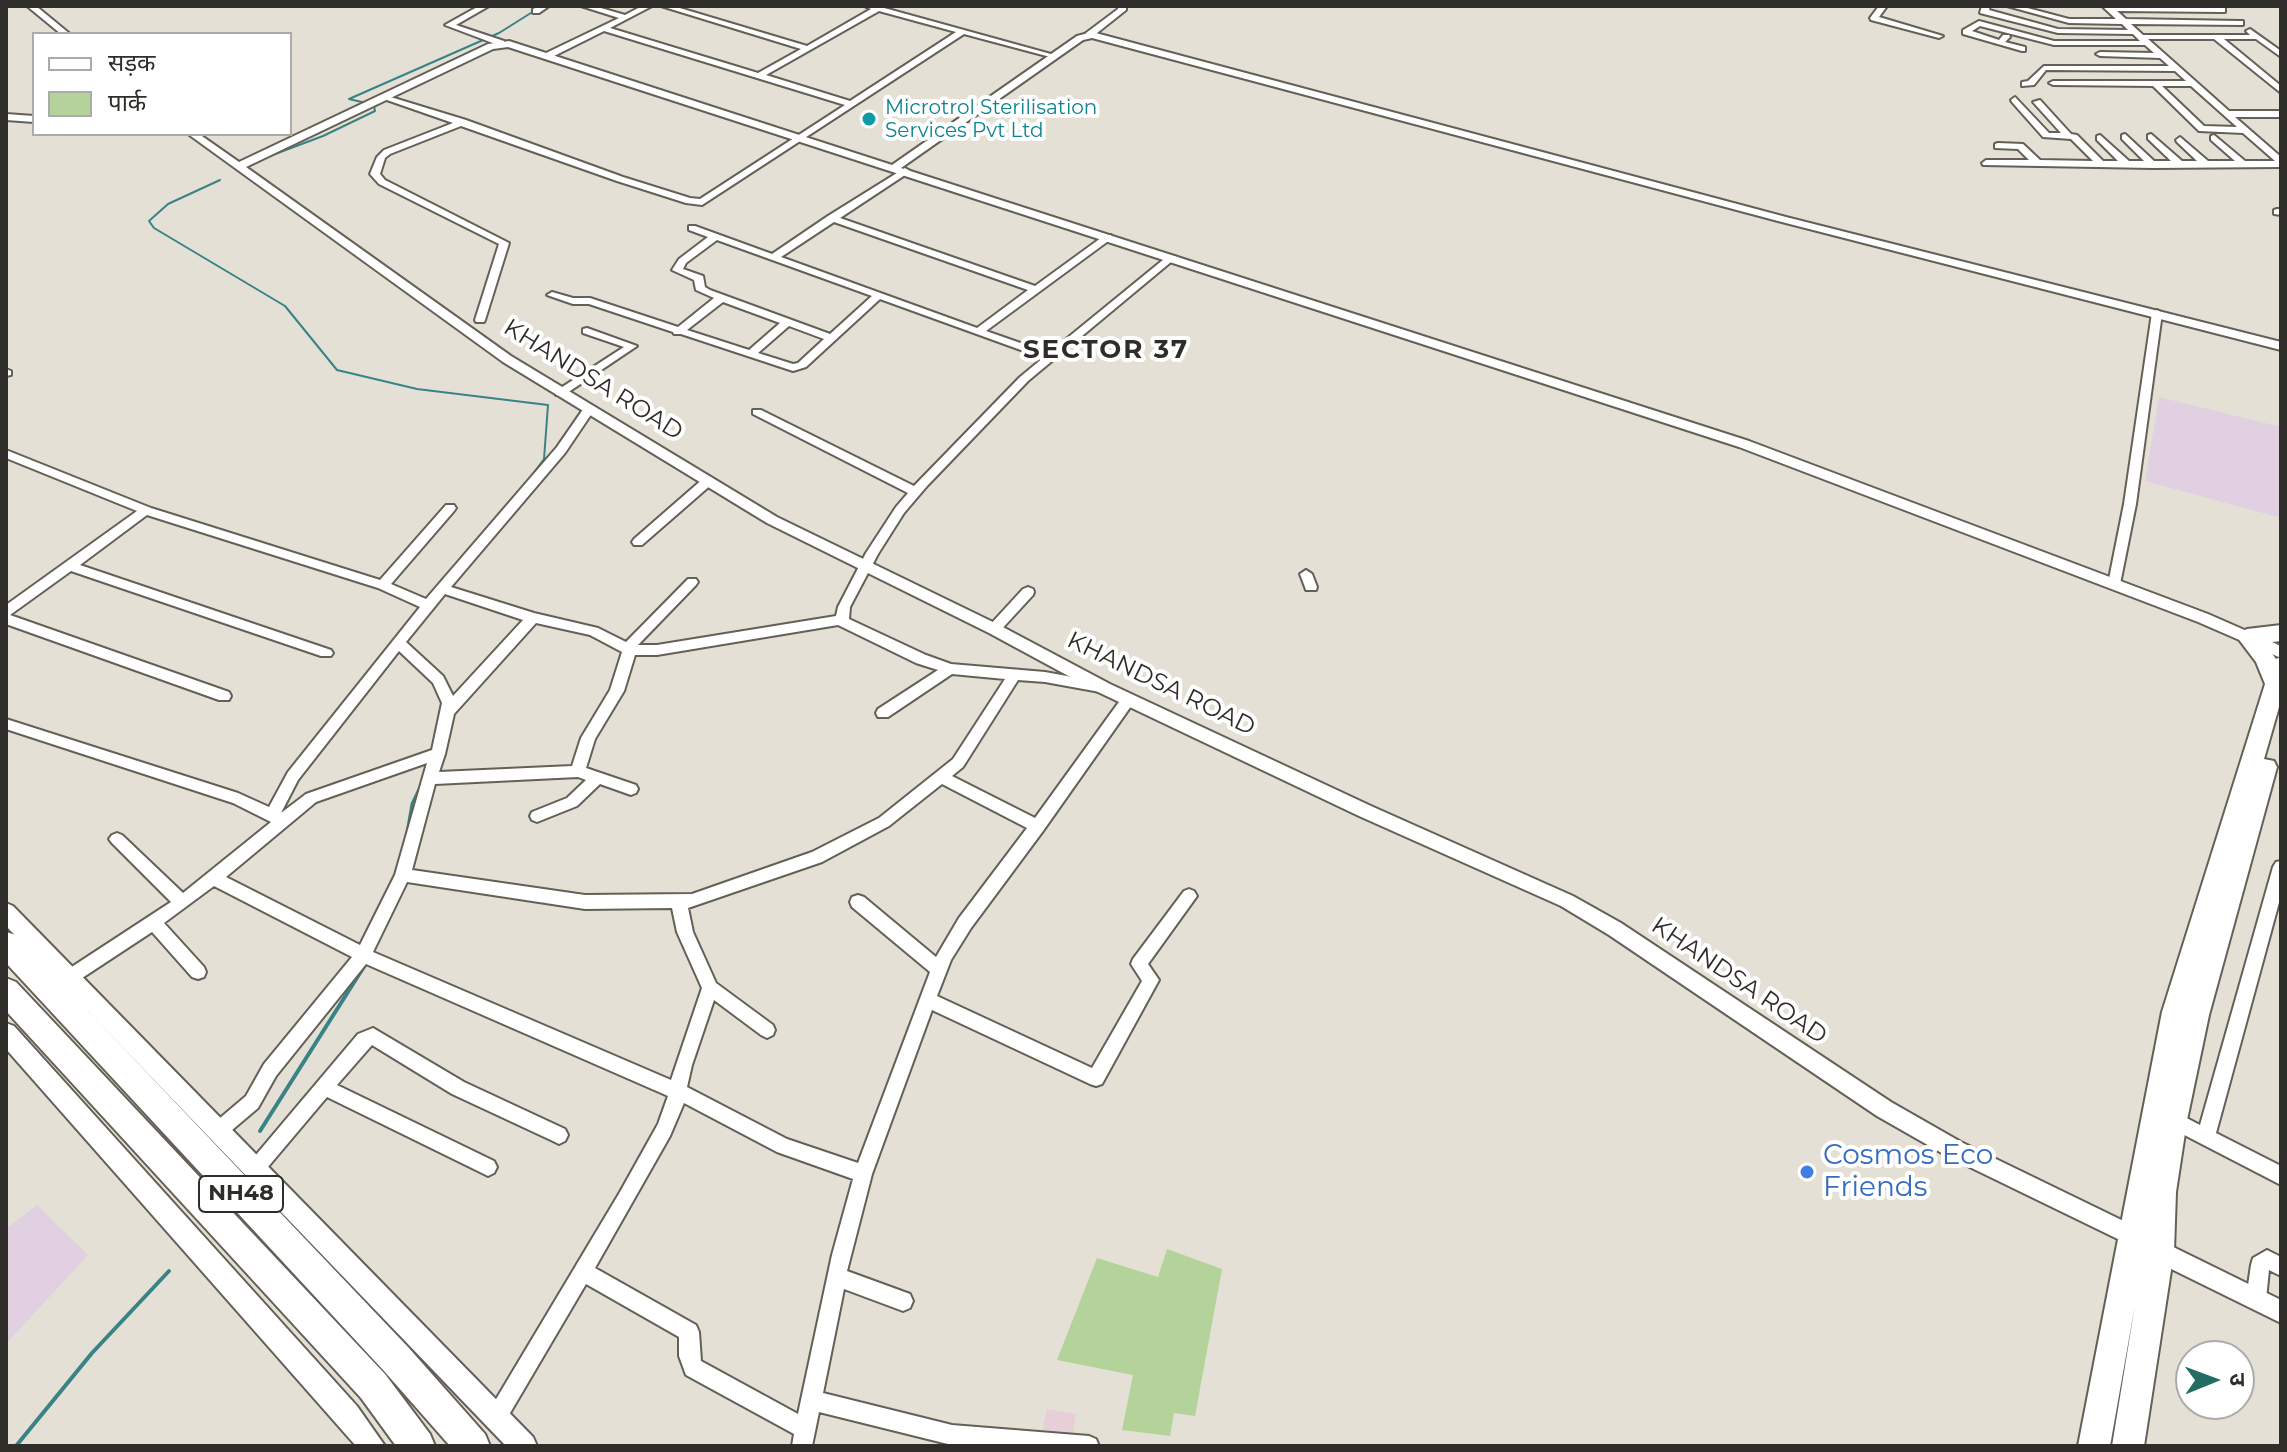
<!DOCTYPE html>
<html>
<head>
<meta charset="utf-8">
<style>
	body { margin:0 }
	#map { position:relative; width:2287px; height:1452px; overflow:hidden; background:#e4e0d5; font-family:Montserrat,"Noto Sans Devanagari",sans-serif }
	canvas { display:block }
	.frame { position:absolute; inset:0; border:8px solid #2f2d29; pointer-events:none }
	.legend { position:absolute; left:32px; top:32px; width:260px; height:104px; box-sizing:border-box; background:#fff; border:2px solid #acaba9; margin:0; padding:10px 14px; list-style:none; font-size:24px; color:#2f2d29 }
	.legend li { display:flex; align-items:center; gap:16px; height:40px }
	.legend b { width:40px; border:2px solid #acaba9 }
	.north { position:absolute; left:2175px; top:1340px; width:80px; height:80px; box-sizing:border-box; background:#fff; border:2px solid #acaba9; border-radius:50%; rotate:89deg; font-size:22px; font-weight:700; line-height:32px; text-align:center; color:#2f2d29 }
	.north::after { content:''; display:block; margin:auto; width:28px; height:36px; background:#246d65; clip-path:polygon(50% 0,100% 100%,50% 72%,0 100%) }
</style>
</head>
<body>
<div id="map">
<canvas width="2287" height="1452"></canvas>
<div class="frame"></div>
<ul class="legend">
<li><b style="height:10px;background:#fff"></b>सड़क</li>
<li><b style="height:22px;background:#b4d39a"></b>पार्क</li>
</ul>
<div class="north">उ</div>
</div>
<script>
const context = document.querySelector('canvas').getContext('2d');
context.lineJoin = 'round';
function fillPath(path, color) { context.fillStyle = color; context.fill(path, 'evenodd'); }
const poly = rows => new Path2D(rows.map(r => 'M' + r).join(''));
function stroke(path, color, width, dash) { context.strokeStyle = color; context.lineWidth = width; context.lineCap = dash ? 'butt' : 'round'; context.setLineDash(dash || []); context.stroke(path); }
function drawText(font, color, halo, rows, align = 'center') {
  context.font = font + ' Montserrat,sans-serif'; context.lineWidth = 8; context.setLineDash([]); context.textBaseline = 'middle'; context.strokeStyle = halo; context.fillStyle = color; for (const [text, x, y, turn = 0] of rows) {
    context.save(); context.translate(x, y); context.rotate((+turn || 0) * Math.PI / 180); context.textAlign = isNaN(turn) ? turn : align; if (halo) context.strokeText(text, 0, 0); context.fillText(text, 0, 0); context.restore();
  }
}
const commercial = poly([
	[2159,397,2281,427,2281,518,2145,481],
	[37,1205,88,1255,6,1344,6,1229]
]);
const medical = poly([
	[1047,1409,1076,1414,1073,1433,1042,1430]
]);
const green = poly([
	[1167,1249,1222,1269,1195,1416,1174,1413,1170,1436,1122,1430,1133,1375,1057,1360,1097,1258,1158,1277]
]);
const streamFar2 = poly([
	[366,103,349,99,499,33,542,6],
	[267,157,323,136,375,111,374,106],
	[220,180,168,204,149,221,154,228,285,306,337,370,417,389,548,405,544,459,530,478]
]);
const streamFar1 = poly([
	[407,833,412,804,422,783]
]);
const stream = poly([
	[260,1131,365,965],
	[16,1446,92,1353,169,1271]
]);
const minor = poly([
	[27,6,36,6,70,34,61,34,27,6],
	[479,6,489,6,456,25,504,41,504,45,498,45,445,25,479,6],
	[539,6,549,6,539,13,533,13,533,9,539,6],
	[581,6,594,6,625,15,642,6,652,6,610,28,758,73,801,49,661,6,673,6,807,46,871,9,864,6,877,6,1058,56,1054,58,964,34,702,205,686,203,617,181,461,126,390,154,385,158,380,174,385,180,509,243,485,320,484,322,476,322,475,320,499,244,379,184,370,174,377,157,384,150,453,123,384,99,384,95,466,120,623,177,690,198,700,199,845,105,604,31,550,58,544,58,544,54,619,18,581,6],
	[879,11,956,32,850,101,766,75,879,11],
	[1118,6,1126,6,1126,10,1092,37,1086,37,1086,33,1118,9,1118,6],
	[1879,6,1887,6,1879,17,1943,36,1939,38,1871,20,1870,18,1879,6],
	[1982,6,1990,6,1989,10,2058,29,2128,30,2122,24,2069,23,2007,6,2020,6,2069,19,2116,19,2102,6,2225,8,2225,12,2222,12,2117,11,2126,19,2240,21,2243,21,2243,25,2131,24,2143,35,2250,35,2246,31,2250,29,2281,51,2281,57,2256,39,2224,39,2281,86,2281,93,2214,39,2148,39,2229,111,2281,111,2281,117,2235,117,2281,157,2281,167,2153,168,1983,165,1982,163,1986,160,2029,160,2018,149,1995,148,1995,144,1998,143,2023,144,2040,160,2093,161,2071,139,2043,137,2012,102,2011,100,2015,97,2049,133,2061,133,2033,102,2040,100,2071,134,2077,135,2103,161,2118,161,2097,140,2097,136,2100,135,2129,161,2144,161,2122,139,2122,135,2125,134,2154,161,2171,161,2148,139,2148,135,2151,134,2182,161,2197,161,2177,142,2176,140,2180,137,2208,161,2235,161,2211,140,2211,136,2214,135,2245,161,2275,161,2243,133,2199,131,2153,86,2053,85,2049,83,2053,81,2186,81,2175,71,2046,70,2034,85,2022,86,2022,82,2028,81,2044,66,2169,66,2160,58,2100,56,2096,54,2100,52,2154,53,2145,45,2054,45,1980,26,1972,31,1999,40,2003,35,2009,35,2010,37,2005,42,2025,47,2025,51,2022,51,1963,34,1963,30,1979,21,2054,41,2140,41,2133,34,2058,33,1980,13,1982,6],
	[2162,86,2191,86,2237,127,2204,126,2162,86],
	[905,168,910,171,908,173,840,218,1035,286,1105,235,1111,235,1111,239,986,331,1049,353,1169,255,1177,257,1028,381,927,486,904,513,878,554,850,607,849,619,926,655,951,664,1045,672,1105,683,1107,687,1100,692,1045,682,1018,680,963,767,952,776,1035,818,1124,695,1129,694,1136,699,1043,831,971,928,951,960,937,996,1092,1068,1142,981,1131,964,1133,959,1184,891,1189,889,1194,891,1197,896,1148,964,1159,980,1102,1084,1096,1086,1090,1084,932,1010,872,1174,847,1271,910,1294,913,1301,910,1308,903,1311,844,1289,823,1393,952,1425,1089,1436,1096,1439,1099,1446,952,1445,819,1412,812,1446,792,1446,794,1434,686,1375,679,1356,679,1337,586,1284,503,1425,496,1428,489,1425,486,1418,489,1411,620,1192,658,1124,668,1096,366,964,276,1076,258,1108,225,1136,219,1139,213,1136,210,1130,213,1124,246,1096,264,1064,352,957,214,886,164,923,204,967,206,972,204,977,198,979,192,977,152,932,76,982,70,984,64,982,62,977,64,972,171,902,112,843,109,839,112,835,117,833,122,835,183,893,271,822,233,803,6,729,6,719,238,793,269,807,288,772,420,607,378,588,147,515,80,565,331,650,333,653,331,656,321,656,71,571,10,615,229,692,231,696,229,700,219,700,6,624,6,605,137,511,6,458,6,450,151,508,380,580,446,505,454,505,456,508,454,511,391,584,426,599,557,447,584,408,588,407,594,410,565,453,451,587,534,613,598,628,626,642,688,579,696,579,698,582,696,585,638,645,657,645,836,616,838,607,866,553,896,507,908,493,753,414,753,410,761,410,914,486,1020,377,1043,358,880,299,806,367,793,371,681,334,674,334,673,332,589,304,573,304,547,295,552,292,573,298,590,298,678,327,714,298,696,290,694,280,672,270,679,259,708,237,689,230,689,226,695,226,772,254,828,216,905,168],
	[834,222,1028,290,977,328,781,257,834,222],
	[717,240,872,296,830,334,710,290,705,287,703,276,683,269,686,263,717,240],
	[723,302,780,323,749,350,687,330,723,302],
	[789,326,824,339,798,363,793,364,758,353,789,326],
	[445,594,523,620,453,696,443,676,406,642,445,594],
	[536,623,590,635,622,652,610,690,581,738,572,766,439,772,445,754,454,714,536,623],
	[838,625,916,663,938,670,878,709,876,713,878,717,888,717,952,674,1005,679,953,759,879,818,812,852,692,894,585,895,412,870,435,784,578,777,586,780,567,798,532,812,530,816,532,820,537,822,577,806,600,784,631,795,636,793,638,789,636,785,586,768,595,739,624,691,635,655,657,655,838,625],
	[399,651,433,683,442,703,432,750,306,794,281,813,298,780,399,651],
	[427,763,395,875,360,945,226,877,316,802,427,763],
	[942,784,1027,828,959,918,936,957,864,897,858,895,852,897,850,902,852,907,930,972,858,1163,787,1139,687,1087,692,1065,714,1000,761,1035,767,1038,773,1035,775,1030,773,1025,716,983,693,932,688,908,822,862,889,826,942,784],
	[407,882,585,909,672,908,677,932,702,988,671,1080,373,952,407,882],
	[684,1103,777,1152,853,1179,832,1255,798,1414,701,1361,699,1332,696,1325,595,1268,670,1136,684,1103],
	[2277,209,2281,209,2281,215,2274,214,2274,210,2277,209],
	[2157,310,2162,313,2136,504,2120,584,2114,589,2108,584,2124,504,2152,313,2157,310],
	[587,328,637,346,564,395,556,395,556,391,624,347,583,333,583,329,587,328],
	[6,369,11,371,11,375,6,376,6,369],
	[708,477,712,478,712,484,642,545,634,545,632,542,634,539,704,478,708,477],
	[1306,570,1312,574,1317,587,1316,590,1306,590,1305,587,1300,574,1306,570],
	[1028,587,1033,589,1034,592,1033,595,999,632,989,632,987,629,989,626,1023,589,1028,587],
	[2281,861,2281,895,2216,1133,2281,1166,2281,1185,2167,1126,2164,1120,2167,1114,2173,1111,2200,1125,2273,867,2276,862,2281,861],
	[373,1028,464,1082,565,1129,568,1135,565,1141,559,1144,553,1141,452,1094,372,1045,337,1085,494,1161,497,1167,494,1173,488,1176,482,1173,327,1097,262,1174,256,1177,250,1174,247,1168,250,1162,358,1034,373,1028],
	[2267,1250,2281,1257,2281,1276,2269,1270,2266,1299,2263,1306,2256,1309,2249,1306,2246,1299,2251,1265,2253,1258,2267,1250]
]);
const tertiary = poly([
	[1092,32,1786,217,2281,342,2281,350,1778,221,1092,38,1083,40,901,168,1749,441,2208,614,2281,646,2281,658,2198,622,1739,447,508,47,493,49,246,167,511,356,777,517,999,625,1110,684,1371,806,1573,896,1621,923,1891,1102,1961,1142,2140,1229,2144,1236,2140,1243,2133,1247,2126,1243,1947,1156,1877,1116,1609,935,1561,906,1359,816,1098,692,989,633,767,523,503,362,188,134,199,134,239,162,488,44,509,41,892,165,1077,36,1092,32],
	[6,114,34,116,34,122,6,120,6,114],
	[2159,1240,2281,1300,2281,1323,2151,1259,2148,1251,2151,1243,2159,1240]
]);
const secondary = poly([
	[6,903,13,906,533,1437,537,1446,506,1446,6,926,6,903],
	[6,1023,14,1026,357,1406,385,1446,356,1446,6,1049,6,1023]
]);
const trunk = poly([
	[2281,625,2281,641,2264,643,2276,659,2281,657,2281,700,2264,759,2274,761,2277,767,2209,1015,2187,1120,2176,1192,2174,1251,2144,1446,2112,1446,2135,1305,2110,1446,2078,1446,2162,1012,2265,684,2256,662,2237,637,2240,632,2247,629,2281,625]
]);
const motorway = poly([
	[6,932,16,935,408,1347,485,1434,490,1446,450,1446,384,1371,6,963,6,932],
	[6,978,16,982,385,1374,430,1434,435,1446,396,1446,361,1398,6,1011,6,978]
]);
const markers = [
	[869,119,8,"#0f9aa8"],
	[1807,1172,8,"#3f7fe0"]
];
const farCulturenames = [
	["Microtrol Sterilisation",885,108],
	["Services Pvt Ltd",885,131]
];
const shields = [
	[241,1194,84]
];
const shieldNames = [
	["NH48",241,1194]
];
const streetNames = [
	["KHANDSA ROAD",593,380,32],
	["KHANDSA ROAD",1161,684,26],
	["KHANDSA ROAD",1739,981,34]
];
const farDistrictnames = [
	["SECTOR 37",1106,350]
];
const nearShopnames = [
	["Cosmos Eco",1823,1156],
	["Friends",1823,1188]
];
fillPath(commercial, '#e1d0e2');
fillPath(medical, '#e7cfd9');
fillPath(green, '#b4d39a');
stroke(streamFar2, '#388385', 2);
stroke(streamFar1, '#388385', 3);
stroke(stream, '#388385', 4);
stroke(minor, '#646057', 4);
stroke(tertiary, '#646057', 4);
stroke(secondary, '#646057', 4);
stroke(trunk, '#646057', 4);
stroke(motorway, '#646057', 4);
fillPath(minor, '#fff');
fillPath(tertiary, '#fff');
fillPath(secondary, '#fff');
fillPath(trunk, '#fff');
fillPath(motorway, '#fff');
for (const [x, y, r, color] of markers) { const dot = new Path2D(); dot.arc(x, y, r, 0, 2 * Math.PI); context.fillStyle = color; context.fill(dot); stroke(dot, '#fff', 3); }
drawText('20px', '#0d838f', '#fff', farCulturenames, 'left');
for (const [x, y, w] of shields) { const box = new Path2D(); box.roundRect(x - w / 2, y - 18, w, 36, 6); context.fillStyle = '#fff'; context.fill(box); stroke(box, '#2f2d29', 2); }
drawText('bold 22px', '#2f2d29', null, shieldNames);
drawText('24px', '#2f2d29', '#fff', streetNames);
context.letterSpacing = '2px';
drawText('bold 26px', '#2f2d29', '#fff', farDistrictnames);
context.letterSpacing = '0px';
drawText('28px', '#366cbe', '#fff', nearShopnames, 'left');
</script>
</body>
</html>
